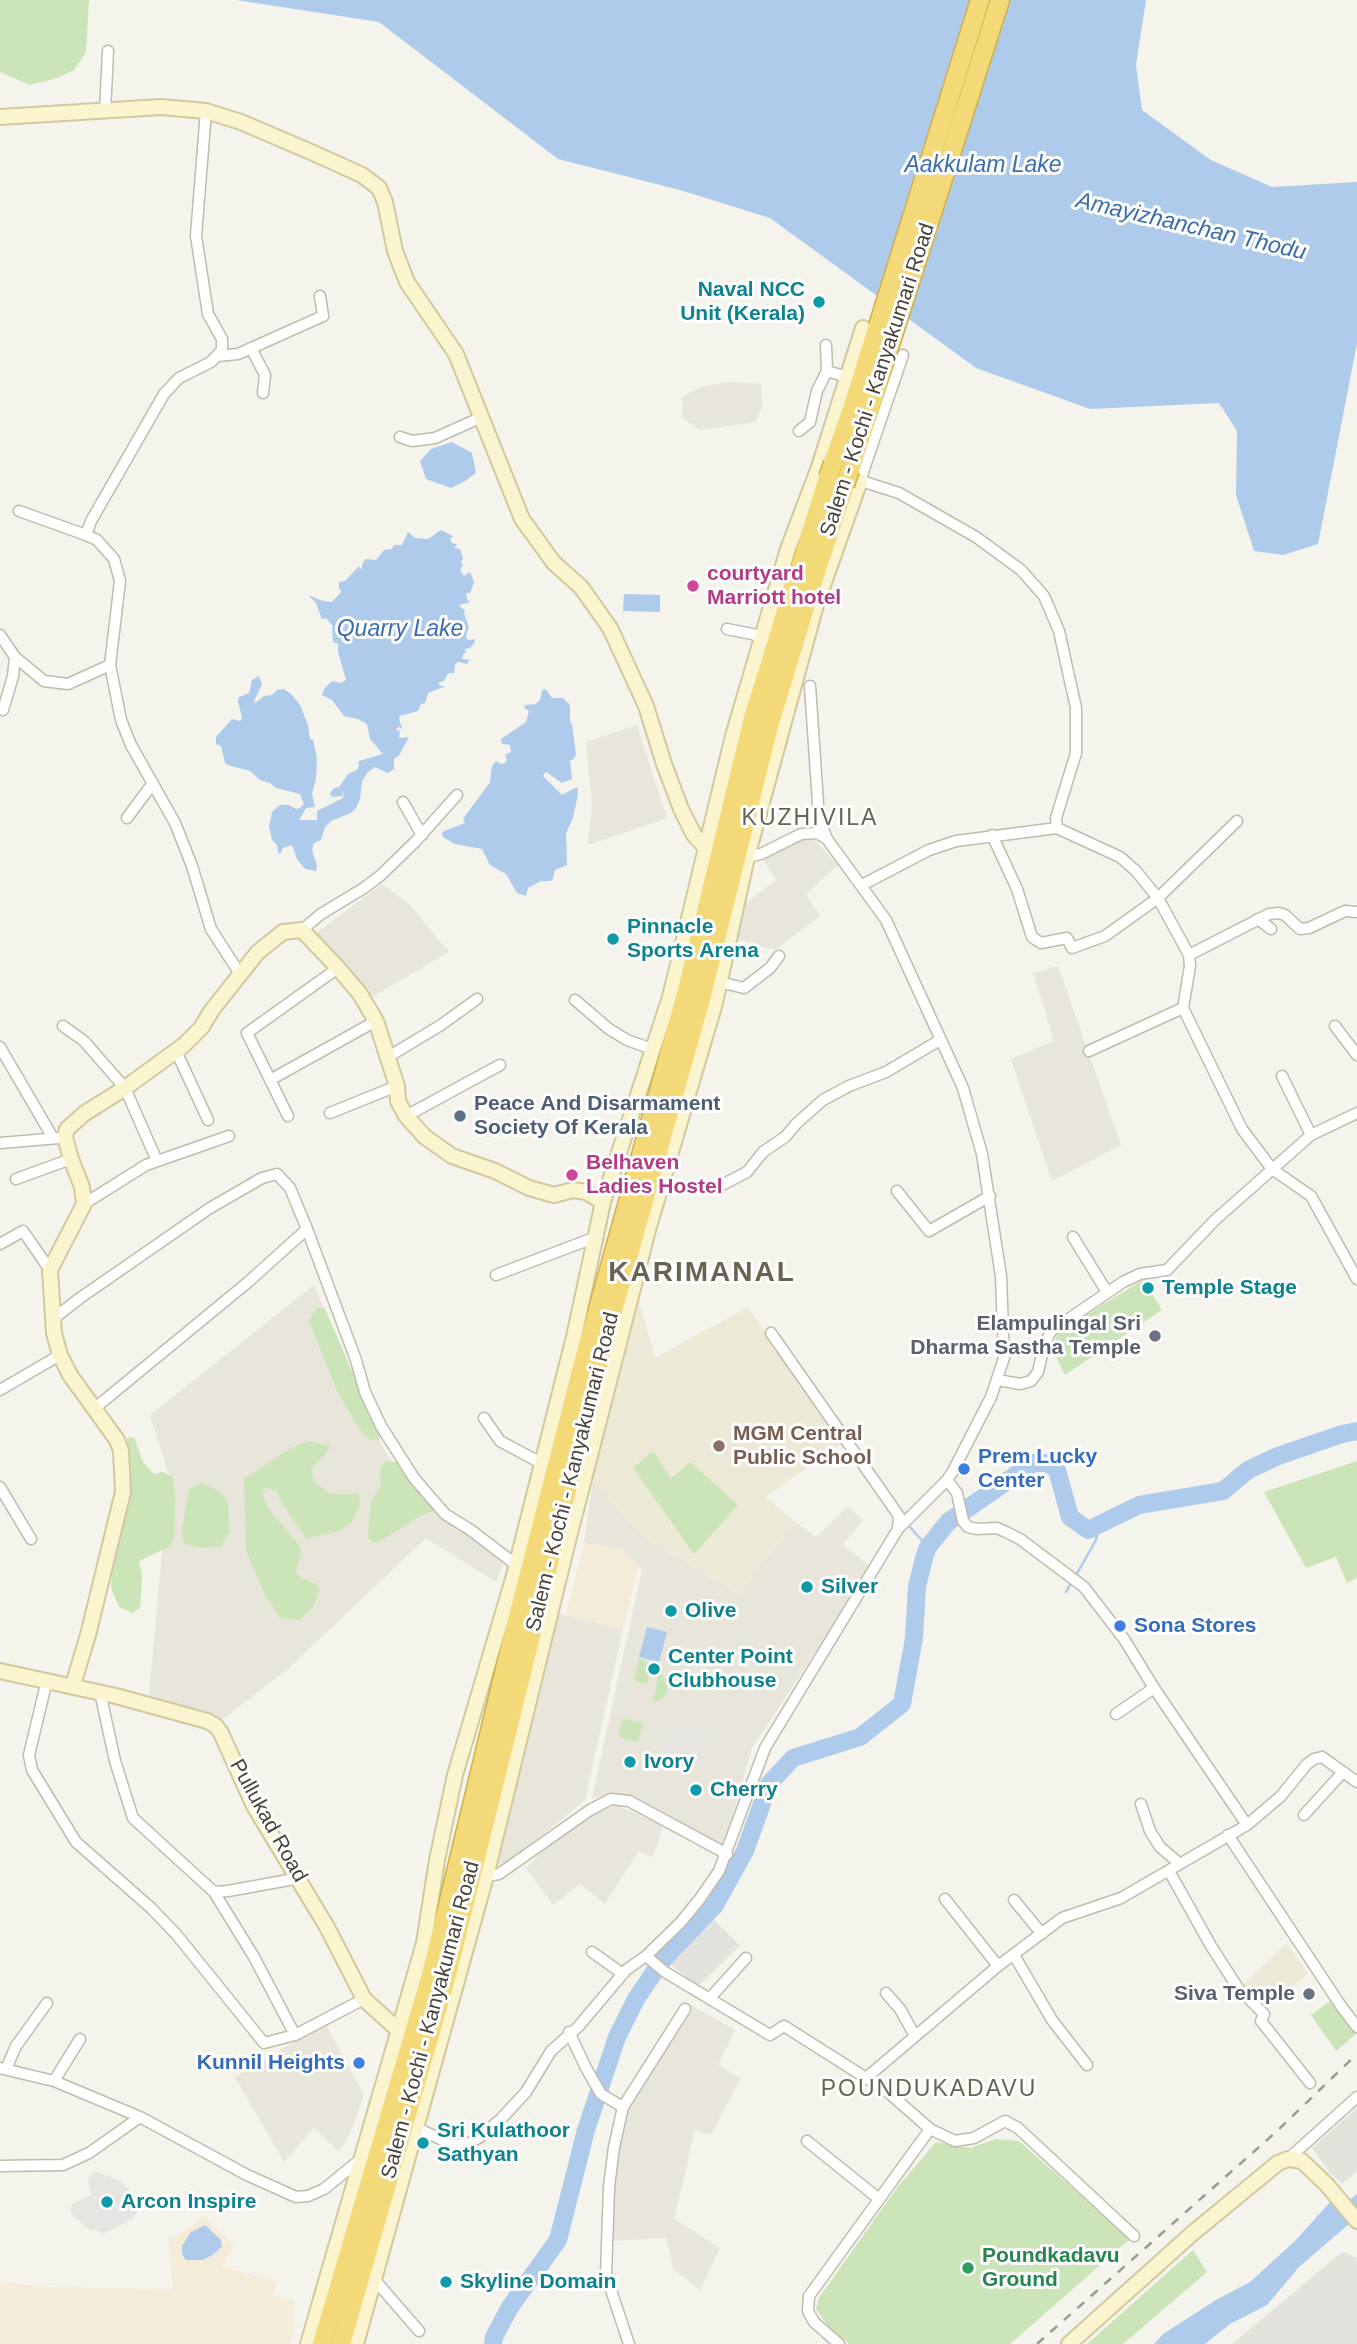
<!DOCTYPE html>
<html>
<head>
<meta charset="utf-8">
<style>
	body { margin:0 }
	canvas { display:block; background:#f4f3ec }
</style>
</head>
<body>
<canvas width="1357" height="2344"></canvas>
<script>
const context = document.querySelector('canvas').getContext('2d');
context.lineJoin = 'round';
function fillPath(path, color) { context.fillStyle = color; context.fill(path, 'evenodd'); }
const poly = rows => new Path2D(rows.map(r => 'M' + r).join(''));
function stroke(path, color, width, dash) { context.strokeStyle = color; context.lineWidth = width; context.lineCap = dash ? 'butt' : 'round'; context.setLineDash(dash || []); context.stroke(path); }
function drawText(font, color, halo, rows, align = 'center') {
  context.font = font + ' Arial,sans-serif'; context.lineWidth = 6; context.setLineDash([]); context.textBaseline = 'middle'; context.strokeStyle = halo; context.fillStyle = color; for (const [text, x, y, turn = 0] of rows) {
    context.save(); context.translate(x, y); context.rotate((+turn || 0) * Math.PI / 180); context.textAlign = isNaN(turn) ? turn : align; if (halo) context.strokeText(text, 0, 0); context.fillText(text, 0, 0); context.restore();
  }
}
const residential = poly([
	[730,382,761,384,762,407,755,422,700,430,681,417,683,409,682,397,700,387],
	[637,725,667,818,588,845,592,804,586,742],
	[805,838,817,842,838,865,806,894,820,916,775,950,735,939,741,907,776,880,763,858],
	[382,884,409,904,449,952,370,998,315,934],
	[1058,966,1121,1145,1052,1181,1011,1059,1054,1041,1033,973],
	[314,1285,376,1436,413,1497,504,1561,496,1582,426,1538,289,1668,223,1719,149,1695,169,1475,150,1415],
	[593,1480,643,1537,738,1594,795,1522,816,1537,848,1506,863,1520,843,1545,871,1567,752,1748,724,1845,636,1797,613,1793,592,1798,642,1570,621,1549,584,1543],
	[556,1613,623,1629,585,1800,503,1867,496,1863],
	[618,1806,663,1826,653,1857,638,1852,605,1904,580,1884,553,1905,526,1868,549,1844,602,1809],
	[684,2001,735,2030,718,2064,740,2079,711,2135,695,2130,674,2219,720,2248,700,2290,673,2269,666,2238,612,2241,618,2111],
	[325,2023,364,2095,350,2134,339,2152,314,2128,284,2162,235,2077]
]);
const commercial = poly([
	[584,1543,621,1549,638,1566,623,1629,566,1615],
	[203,2216,235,2246,222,2266,277,2282,273,2296,294,2301,294,2332,290,2344,0,2344,0,2282,49,2287,173,2289,168,2239,191,2227]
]);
const industrial = poly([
	[714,1920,740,1946,698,1986,671,1965],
	[1357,2108,1357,2172,1342,2184,1330,2173,1312,2148],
	[1342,2252,1357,2258,1357,2344,1232,2344]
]);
const education = poly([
	[639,1301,655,1358,748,1307,844,1442,765,1497,795,1522,738,1594,643,1537,593,1480,593,1469],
	[1287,1943,1308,1974,1261,2009,1242,1986]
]);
const green = poly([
	[0,0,89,0,86,52,74,70,57,78,30,85,0,72],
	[1143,1280,1162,1310,1065,1375,1054,1352,1057,1333],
	[317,1307,325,1309,366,1403,382,1432,379,1440,370,1440,360,1430,338,1393,309,1321],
	[134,1437,143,1462,154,1474,163,1472,173,1477,175,1499,174,1538,169,1547,139,1561,142,1576,140,1608,132,1613,119,1607,111,1588,113,1557,131,1497,127,1438],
	[310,1441,331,1447,311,1469,314,1482,330,1494,359,1494,360,1505,352,1522,338,1531,307,1539,291,1517,275,1490,265,1488,262,1492,268,1508,300,1546,301,1556,295,1571,300,1578,317,1584,319,1589,313,1607,299,1620,280,1618,265,1595,246,1551,244,1479,291,1448],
	[653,1451,671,1479,690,1462,738,1505,694,1554,633,1468],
	[386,1461,399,1462,434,1503,434,1511,420,1516,380,1541,373,1543,368,1537,371,1501,381,1486,380,1469],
	[1357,1461,1357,1578,1347,1583,1336,1557,1306,1568,1264,1492],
	[201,1483,216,1489,228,1501,229,1532,221,1546,204,1548,184,1544,182,1530,189,1489],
	[639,1659,652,1663,647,1684,634,1681],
	[659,1671,667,1682,667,1691,663,1698,653,1703],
	[623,1718,643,1723,638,1742,618,1737],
	[1331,2000,1357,2033,1336,2051,1311,2015],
	[996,2139,1019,2141,1130,2239,1010,2344,849,2344,828,2326,816,2309,819,2298,896,2189,936,2142,970,2148],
	[1193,2250,1207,2272,1123,2344,1087,2344]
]);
const parking = poly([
	[670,1724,709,1734,701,1765,663,1755],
	[93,2172,97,2172,121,2181,137,2198,140,2207,133,2219,102,2234,97,2230,90,2230,73,2216,70,2208,73,2203,91,2195,88,2180]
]);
const water = poly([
	[236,0,1146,0,1136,65,1142,110,1211,160,1272,187,1357,182,1357,343,1318,544,1283,555,1254,551,1236,495,1237,431,1219,403,1090,409,976,368,770,218,680,190,558,159,379,22],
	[452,442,472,453,476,473,465,481,451,488,426,479,420,461,431,449],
	[441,530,453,536,450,539,452,543,457,544,454,548,460,549,463,558,461,562,463,565,460,570,464,576,470,572,474,582,470,593,466,593,467,600,471,602,459,605,465,611,464,614,469,627,466,636,468,640,474,639,475,642,470,648,465,649,466,653,463,654,462,659,472,660,468,661,468,664,458,662,455,664,454,673,448,673,444,681,438,683,440,686,446,686,428,693,425,703,421,704,418,711,400,716,399,719,402,728,400,729,399,726,396,729,400,732,399,738,409,737,398,757,394,758,394,769,388,773,375,767,368,772,362,781,360,799,356,808,351,813,331,821,325,827,321,840,314,843,312,850,317,866,316,871,305,869,297,859,292,845,283,848,280,854,278,852,277,845,272,840,269,826,272,812,280,805,289,805,296,809,300,808,304,804,300,794,276,788,270,783,260,780,250,771,228,765,225,763,221,746,216,744,216,737,232,719,240,721,242,718,238,701,239,697,249,693,252,680,259,676,262,685,254,701,255,703,264,696,272,695,277,690,284,689,292,695,300,705,308,725,310,739,313,739,317,759,316,778,312,794,315,807,306,808,299,820,317,820,317,811,343,798,344,790,342,796,332,797,330,794,334,788,339,787,348,774,358,769,359,761,383,754,370,739,367,724,358,719,344,716,332,700,322,695,324,689,332,681,341,683,346,680,338,652,338,644,333,642,332,625,326,618,322,619,316,603,308,595,323,601,332,602,342,591,339,589,339,582,345,581,359,566,361,570,363,562,366,559,376,560,384,550,392,549,394,545,402,545,408,532,415,538,428,539],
	[624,594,660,595,660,612,623,611],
	[546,689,552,698,563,698,570,705,570,722,572,724,576,754,574,759,570,761,572,779,562,783,546,772,543,776,562,795,577,787,578,794,573,818,566,833,567,865,555,870,553,879,550,881,541,881,528,888,526,896,517,893,506,874,490,865,482,849,455,844,443,837,442,832,465,823,463,819,490,782,492,766,496,761,501,764,505,763,507,760,505,755,511,752,510,745,502,744,501,739,526,722,529,711,524,708,525,705,536,704,540,700,542,690],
	[647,1627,667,1632,659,1662,639,1657],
	[1357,2194,1357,2217,1299,2267,1267,2305,1230,2324,1205,2344,1154,2344,1163,2334,1216,2300,1250,2282,1296,2240,1331,2201,1338,2209],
	[205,2225,221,2240,222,2247,211,2256,202,2260,186,2260,182,2254,182,2246,191,2232]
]);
const stream = poly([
	[909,1526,928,1547],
	[1075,1577,1096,1540,1099,1523],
	[1066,1592,1071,1583]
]);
const river = poly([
	[493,2344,494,2337,510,2307,558,2240,586,2130,617,2037,636,1999,661,1962,715,1905,745,1851,769,1784,793,1758,860,1737,902,1704,914,1638,917,1587,924,1558,928,1547,948,1522,1033,1463,1048,1463,1057,1470,1070,1517,1088,1530,1139,1505,1223,1491,1248,1470,1278,1456,1342,1434,1357,1431]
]);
const street = poly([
	[206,111,196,236,208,314,222,339,222,350,211,362,179,378,164,394,91,521,86,535,97,540,114,559,120,581,110,665,121,720,131,745,175,823,192,866,211,929,240,974],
	[105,112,108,51],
	[826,345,827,371,847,377],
	[251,348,265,375,263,393],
	[218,356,238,354,323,316,320,296],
	[799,431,810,422,817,391,827,371],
	[400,437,412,441,435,438,482,417],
	[855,479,899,493,976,537,1021,570,1044,596,1059,631,1076,708,1076,753,1056,818,1057,828,1120,857,1136,871,1158,898,1189,955,1190,966,1183,1008,1242,1129,1272,1169,1311,1196,1357,1279],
	[860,481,903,355],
	[19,511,86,535],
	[727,629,762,636],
	[0,635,15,657,44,681,68,684,110,665],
	[810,686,819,818,827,839],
	[3,710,13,676,15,657],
	[403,802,422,835],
	[127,818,153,783],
	[992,835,1017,889,1032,937,1041,943,1067,938,1072,948,1105,936,1158,898,1237,821],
	[862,885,929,850,956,841,1057,828],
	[1258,919,1271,929],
	[302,930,321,914,364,888,381,875,415,842,457,795],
	[1189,955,1269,914,1279,913,1285,915,1300,929,1309,928,1345,911,1357,912],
	[719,982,744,988,770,968,779,956],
	[575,1000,609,1029,627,1040,652,1049],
	[63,1026,84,1041,125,1088,157,1161],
	[1335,1026,1357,1055],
	[0,1047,53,1138],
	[176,1051,208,1120],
	[1089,1051,1183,1008],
	[388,1057,441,1025,477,999],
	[1282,1076,1311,1135],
	[270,1080,376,1021],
	[330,1113,397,1086],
	[288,1116,247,1033,338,968],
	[406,1116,500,1065],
	[0,1143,59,1138],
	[16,1179,71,1159],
	[716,1188,747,1172,763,1152,785,1137,797,1123,823,1100,849,1086,886,1072,940,1040],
	[897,1191,929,1231,990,1196],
	[84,1204,146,1165,229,1136],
	[1073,1237,1107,1292],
	[0,1244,23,1231,50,1270],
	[496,1275,596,1237],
	[53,1319,80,1298,210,1208,262,1178,277,1174,290,1188,307,1229,356,1360,365,1392,381,1426,414,1478,445,1514,472,1531,515,1564],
	[771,1333,899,1516,898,1529],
	[998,1380,1020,1384,1031,1381,1038,1372,1044,1346,1051,1331,1123,1282,1140,1274,1167,1270,1215,1220,1311,1135,1357,1113],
	[0,1390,60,1355],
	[95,1408,247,1283,307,1229],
	[484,1418,500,1441,541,1463],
	[947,1480,957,1493,963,1521,968,1527,977,1529,997,1528,1006,1532,1020,1539,1084,1587,1124,1639,1154,1688,1247,1825],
	[0,1487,31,1539],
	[47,1680,29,1755,32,1770,76,1842,151,1908,176,1934,264,2043,295,2035,364,1999],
	[100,1692,115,1761,133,1818,214,1892,254,1957,295,2035],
	[1116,1714,1154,1688],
	[1141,1804,1150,1831,1160,1847,1180,1864],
	[1304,1815,1343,1772],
	[1228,1835,1341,2006,1357,2027],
	[1169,1871,1211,1946,1238,1988,1264,2014,1261,2021,1310,2083],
	[486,1876,499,1874,590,1810,611,1799,629,1801,727,1854],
	[214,1892,228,1891,300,1878],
	[945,1899,998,1966],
	[1014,1900,1042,1934],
	[592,1952,623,1974],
	[1014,1955,1052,2020,1087,2065],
	[646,1956,665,1972,770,2035,784,2026,866,2078],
	[886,1993,900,2009,915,2036],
	[710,1998,746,1958],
	[569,2032,586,2068,601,2094,623,2107],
	[0,2068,54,2081,140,2117],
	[6,2069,16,2046,47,2003],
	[54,2081,80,2039],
	[417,2128,453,2145,466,2145,480,2137,501,2119,526,2092,551,2051,578,2027,626,1970,646,1956,680,1923,699,1900,719,1871,765,1748,898,1529,947,1480,953,1471,991,1397,1004,1358,1001,1276,982,1154,963,1088,886,920,827,839,817,833,801,834,761,854,747,857],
	[930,2129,955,2141,974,2138,1005,2121,1018,2128,1134,2236],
	[807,2141,879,2199],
	[1288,2159,1357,2097],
	[0,2166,63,2165,89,2153,140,2117,247,2175,296,2197,308,2196,324,2189,361,2159],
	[374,2279,419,2331],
	[629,2344,606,2275,609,2187,614,2147,623,2107,685,2009],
	[839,2344,814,2322,808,2311,809,2296,930,2129,889,2093,866,2078,998,1966,1062,1918,1121,1898,1247,1825,1281,1796,1307,1764,1314,1759,1322,1757,1357,1782]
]);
const secondary = poly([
	[0,117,161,107,206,111,241,122,311,152,362,175,379,188,385,202,395,251,407,282,456,354,522,519,554,563,581,587,610,628,646,706,664,764,681,809,694,835,705,847,718,856,734,861,747,857,715,1003,648,1230,568,1541,486,1876,356,2344],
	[747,857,816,605,860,481],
	[0,1671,116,1696,207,1721,216,1726,221,1733,254,1806,327,1927,364,1999,397,2029],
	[73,1685,88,1635,123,1492,121,1451,117,1440,70,1375,60,1355,54,1333,50,1270,84,1204,82,1187,71,1159,65,1137,67,1129,85,1113,125,1088,184,1045,201,1028,212,1010,258,952,283,932,302,930,338,968,360,994,376,1021,397,1086,398,1101,406,1116,425,1137,452,1156,495,1171,529,1188,554,1195,573,1190,586,1192,603,1202],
	[308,2344,424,1943,437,1860,455,1775,513,1579,574,1337,603,1202,670,997,733,736,788,549,819,467,863,328],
	[1069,2344,1194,2232,1278,2163,1288,2159,1302,2161,1327,2185,1357,2221]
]);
const highway = poly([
	[833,463,853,406,980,0],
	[850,470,1000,0],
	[322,2344,431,1975,513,1636,586,1352,685,998,753,718,828,478],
	[341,2344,446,1979,601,1353,701,999,769,726,815,575,845,485]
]);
const rail = poly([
	[1037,2344,1276,2132,1357,2054]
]);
const highwayBridge = poly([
	[828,478,833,463],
	[845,485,850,470]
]);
const markers = [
	[819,302,7,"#0f9aa8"],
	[693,586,7,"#d1479c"],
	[613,939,7,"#0f9aa8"],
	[460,1116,7,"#5c6f8a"],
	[572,1175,7,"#d1479c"],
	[1148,1288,7,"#0f9aa8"],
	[1155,1336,7,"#6b7280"],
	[719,1446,7,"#8d6e63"],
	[964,1469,7,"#3f7fe0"],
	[807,1587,7,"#0f9aa8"],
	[671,1611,7,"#0f9aa8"],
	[1120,1626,7,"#3f7fe0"],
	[654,1669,7,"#0f9aa8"],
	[630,1762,7,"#0f9aa8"],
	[696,1790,7,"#0f9aa8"],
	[1309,1994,7,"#6b7280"],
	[359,2063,7,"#3f7fe0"],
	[423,2143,7,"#0f9aa8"],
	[107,2202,7,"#0f9aa8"],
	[968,2268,7,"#2e9e5b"],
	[446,2282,7,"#0f9aa8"]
];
const cultureNames = [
	["Naval NCC",805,290,"right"],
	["Unit (Kerala)",805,314,"right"],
	["Pinnacle",627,927],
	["Sports Arena",627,951],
	["Temple Stage",1162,1288],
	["Silver",821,1587],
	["Olive",685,1611],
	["Center Point",668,1657],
	["Clubhouse",668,1681],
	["Ivory",644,1762],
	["Cherry",710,1790],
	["Sri Kulathoor",437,2131],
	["Sathyan",437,2155],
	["Arcon Inspire",121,2202],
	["Skyline Domain",460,2282]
];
const streetNames = [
	["Salem - Kochi - Kanyakumari Road",878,380,-72],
	["Salem - Kochi - Kanyakumari Road",573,1472,-76],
	["Pullukad Road",268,1821,61],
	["Salem - Kochi - Kanyakumari Road",431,2020,-75]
];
const hotelNames = [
	["courtyard",707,574],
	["Marriott hotel",707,598],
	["Belhaven",586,1163],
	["Ladies Hostel",586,1187]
];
const serviceNames = [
	["Peace And Disarmament",474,1104],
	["Society Of Kerala",474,1128]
];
const worshipNames = [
	["Elampulingal Sri",1141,1324],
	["Dharma Sastha Temple",1141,1348],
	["Siva Temple",1295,1994]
];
const educationNames = [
	["MGM Central",733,1434],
	["Public School",733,1458]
];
const shopNames = [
	["Prem Lucky",978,1457],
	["Center",978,1481],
	["Sona Stores",1134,1626],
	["Kunnil Heights",345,2063,"right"]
];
const leisureNames = [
	["Poundkadavu",982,2256],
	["Ground",982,2280]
];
const waterNames = [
	["Aakkulam Lake",983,166],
	["Amayizhanchan Thodu",1191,227,13],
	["Quarry Lake",400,630]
];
const neighbourhoodNames = [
	["KUZHIVILA",810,819],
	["POUNDUKADAVU",929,2090]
];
const districtNames = [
	["KARIMANAL",702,1273]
];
fillPath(residential, '#e8e5da');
fillPath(commercial, '#f4ecd9');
fillPath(industrial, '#e4e2dd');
fillPath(education, '#ece9d7');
fillPath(green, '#cbe5b8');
fillPath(parking, '#e7e5e2');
fillPath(water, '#aecbec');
stroke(stream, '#aecbec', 2.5);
stroke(river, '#aecbec', 18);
stroke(street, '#bfbcaf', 13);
stroke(secondary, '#d0c99f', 18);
stroke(highway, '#d2b048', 21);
stroke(street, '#fff', 10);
stroke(secondary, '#fbf5cf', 14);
stroke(highway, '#f3d978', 18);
stroke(rail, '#999', 2.5, [9, 9]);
stroke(highwayBridge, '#d2b048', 21, []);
stroke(highwayBridge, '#f3d978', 18);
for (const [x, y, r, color] of markers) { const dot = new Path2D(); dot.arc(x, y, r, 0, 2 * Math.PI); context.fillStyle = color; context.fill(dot); stroke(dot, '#fff', 2.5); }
drawText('bold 21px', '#0d838f', '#fff', cultureNames, 'left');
drawText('21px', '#48443a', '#fff', streetNames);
drawText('bold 21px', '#b23c85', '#fff', hotelNames, 'left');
drawText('bold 21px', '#4e5e75', '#fff', serviceNames, 'left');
drawText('bold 21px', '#5b616d', '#fff', worshipNames, 'right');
drawText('bold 21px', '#785e54', '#fff', educationNames, 'left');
drawText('bold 21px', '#366cbe', '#fff', shopNames, 'left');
drawText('bold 21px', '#27864d', '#fff', leisureNames, 'left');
drawText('italic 23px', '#3a6ead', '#fff', waterNames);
context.letterSpacing = '2px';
drawText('23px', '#6a6352', '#fff', neighbourhoodNames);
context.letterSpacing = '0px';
context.letterSpacing = '2px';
drawText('bold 28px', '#6a6352', '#fff', districtNames);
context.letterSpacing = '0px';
</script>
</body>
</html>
